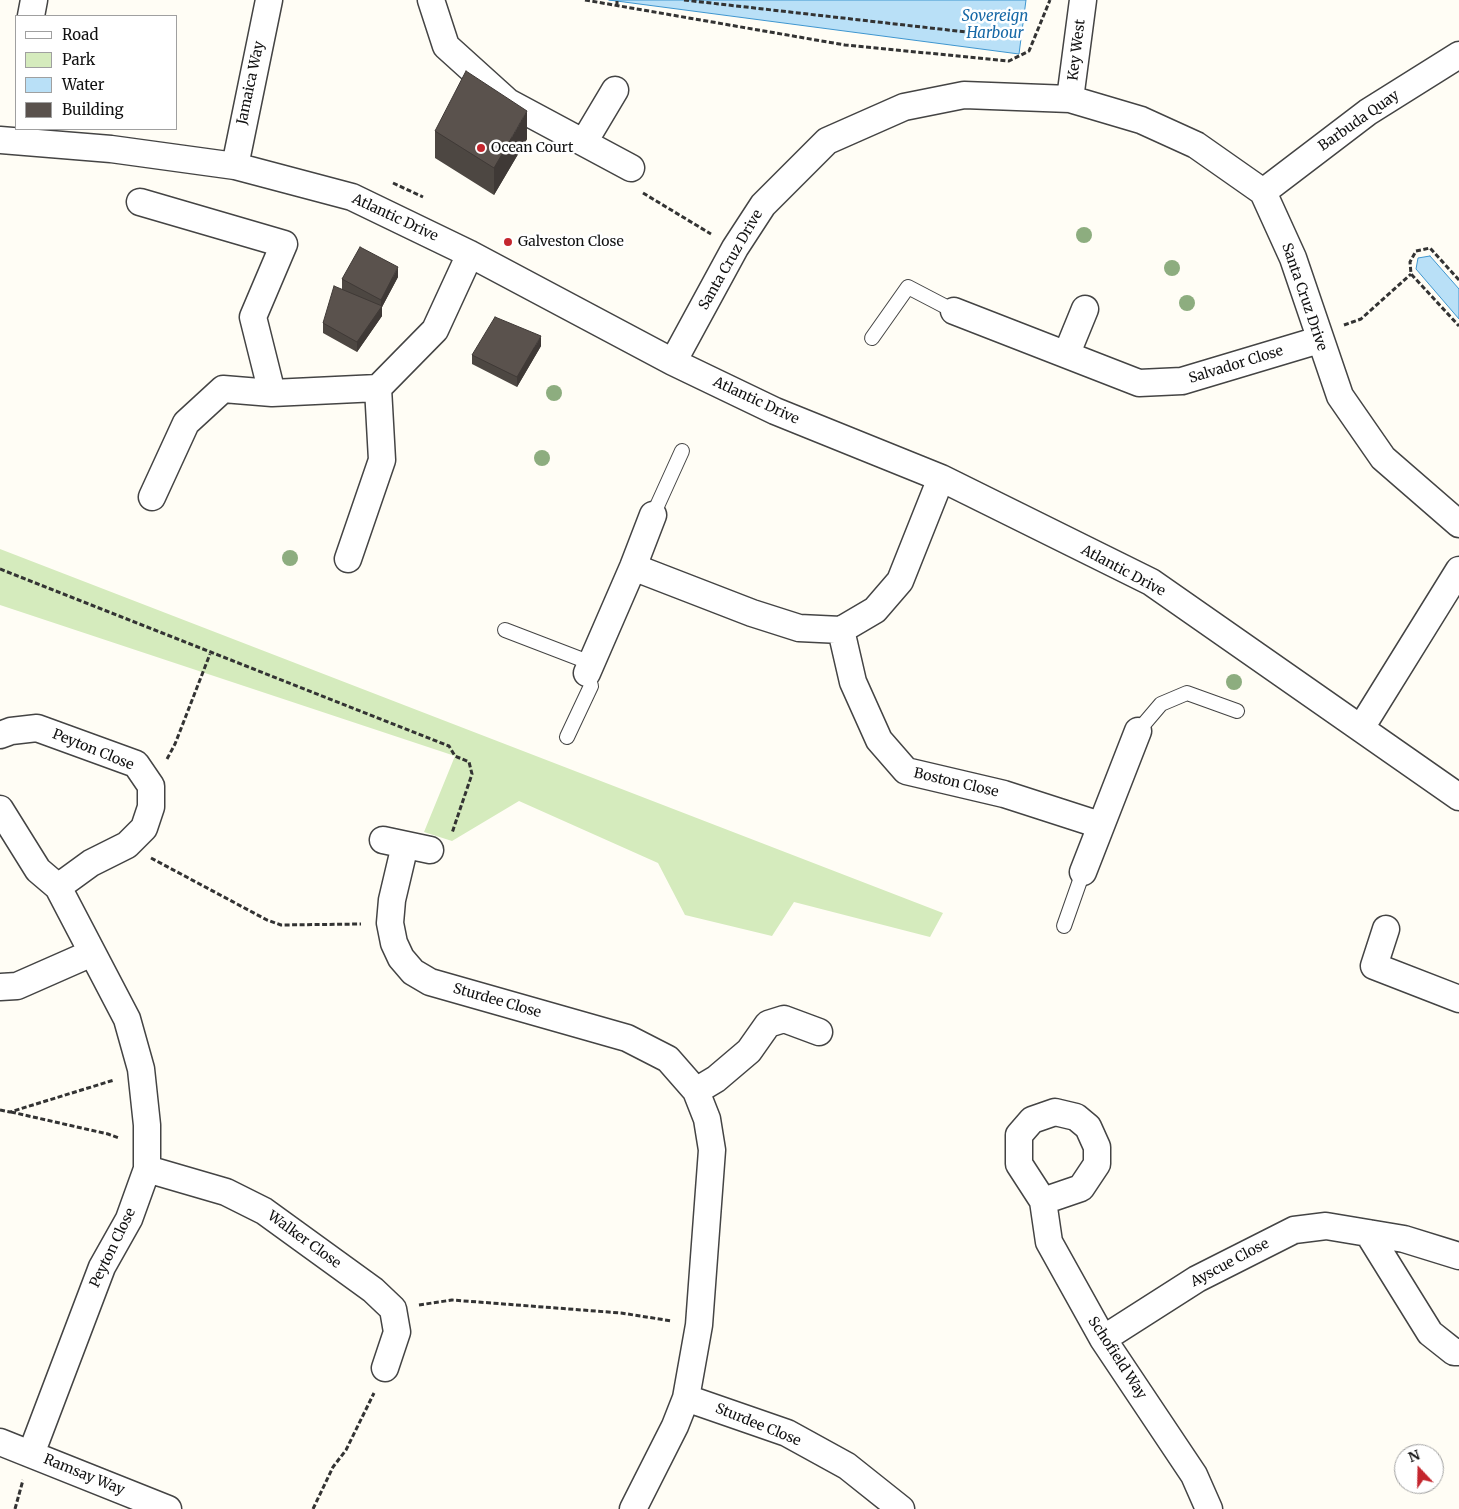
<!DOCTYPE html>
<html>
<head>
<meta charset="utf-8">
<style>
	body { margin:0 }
	#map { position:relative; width:1459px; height:1509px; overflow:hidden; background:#fffdf5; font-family:Merriweather,serif }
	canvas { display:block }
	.legend { position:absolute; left:15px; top:15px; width:162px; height:115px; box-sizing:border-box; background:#fff; border:1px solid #a0a0a0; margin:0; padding:6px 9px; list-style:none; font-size:15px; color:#111 }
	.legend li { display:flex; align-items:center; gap:10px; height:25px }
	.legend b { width:25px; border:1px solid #a0a0a0 }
	.north { position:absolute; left:1394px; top:1444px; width:50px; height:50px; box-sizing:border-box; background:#fff; border:1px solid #a0a0a0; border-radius:50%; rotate:339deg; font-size:14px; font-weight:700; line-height:20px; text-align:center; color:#111 }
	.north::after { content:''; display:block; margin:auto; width:18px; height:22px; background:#c4262e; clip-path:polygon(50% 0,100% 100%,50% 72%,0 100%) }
</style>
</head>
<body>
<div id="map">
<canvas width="1459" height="1509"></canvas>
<ul class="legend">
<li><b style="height:6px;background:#fff"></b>Road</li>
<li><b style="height:14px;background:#d5ebbd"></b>Park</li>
<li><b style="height:14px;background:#b9e0f7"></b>Water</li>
<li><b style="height:14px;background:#5a524d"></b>Building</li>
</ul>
<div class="north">N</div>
</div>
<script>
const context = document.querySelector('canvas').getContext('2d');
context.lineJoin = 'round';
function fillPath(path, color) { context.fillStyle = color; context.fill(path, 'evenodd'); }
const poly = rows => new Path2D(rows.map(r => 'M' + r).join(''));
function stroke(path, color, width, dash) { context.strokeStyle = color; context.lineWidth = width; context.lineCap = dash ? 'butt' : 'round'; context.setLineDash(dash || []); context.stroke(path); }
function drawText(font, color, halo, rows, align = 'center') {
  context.font = font + ' Merriweather,serif'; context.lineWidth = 5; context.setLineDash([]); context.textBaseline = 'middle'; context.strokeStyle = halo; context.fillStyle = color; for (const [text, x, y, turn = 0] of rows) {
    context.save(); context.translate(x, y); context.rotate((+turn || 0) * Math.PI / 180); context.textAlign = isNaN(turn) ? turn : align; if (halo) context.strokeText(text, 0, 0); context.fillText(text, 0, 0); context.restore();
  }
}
const green = poly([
	[0,549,466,729,943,913,930,937,794,902,772,936,685,915,658,863,519,801,452,841,424,832,455,756,0,605]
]);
const water = poly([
	[609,0,1026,0,1019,54,609,0],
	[1430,256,1459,289,1459,319,1416,269,1418,258,1430,256]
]);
const path = poly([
	[585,0,845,45,1009,61,1029,51,1050,0],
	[684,0,1010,37],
	[617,6,617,0],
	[393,183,423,197],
	[643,193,711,234],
	[1459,280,1430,248,1416,251,1410,262,1411,274,1459,326],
	[1344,325,1361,319,1411,274],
	[0,569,449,746,455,756,469,762,472,774,452,833],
	[167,759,175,744,210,654],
	[151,858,267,920,281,925,361,924],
	[0,1110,10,1112,114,1080],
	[11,1112,108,1134,119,1138],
	[419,1305,452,1300,621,1313,672,1321],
	[15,1509,23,1480],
	[313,1509,333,1467,346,1450,374,1393]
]);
const lane = poly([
	[872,338,908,287,954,311],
	[653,515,682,451],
	[505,630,591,663],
	[1138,731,1161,704,1187,693,1237,711],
	[567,737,591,686,587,673],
	[1064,926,1083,872]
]);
const street = poly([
	[431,0,446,46,508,102,631,168],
	[31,16,34,0],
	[1070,99,1083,0],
	[0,140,111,149,235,166,352,197,470,254,673,362,775,411,941,478,1151,582,1459,797],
	[584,142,615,90],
	[235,166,269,0],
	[1263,192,1368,112,1459,55],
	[140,202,284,244,253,317,272,393],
	[954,311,1139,383,1182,381,1319,340],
	[1067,353,1085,309],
	[673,362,735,248,763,205,827,141,904,107,964,95,1070,99,1141,120,1196,145,1263,192,1293,258,1340,396,1383,458,1459,524],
	[152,497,186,423,223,389,272,393,378,388,435,330,470,254],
	[348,559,382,460,378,388],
	[633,567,752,613,799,628,841,630,875,610,900,581,941,478],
	[841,630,853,682,879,740,906,771,1004,794,1100,825],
	[587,673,633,567,653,515],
	[1361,728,1459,570],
	[0,735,11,731,37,728,136,764,151,786,151,807,144,828,127,845,91,863,58,887],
	[0,809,38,870,58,887,127,1019,141,1069,147,1125,147,1169,129,1219,102,1267,31,1454],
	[383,840,430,850],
	[405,845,392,900,390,923,394,943,401,958,413,972,430,982,627,1038,668,1059,696,1091,707,1119,712,1150,699,1325,686,1398,675,1426,633,1509],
	[1083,872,1138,731],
	[1386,929,1374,966,1459,999],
	[0,987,17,986,92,953],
	[696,1091,716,1079,749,1051,768,1024,784,1019,819,1032],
	[147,1169,226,1192,264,1211,373,1290,393,1309,397,1332,385,1368],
	[1043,1201,1081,1188,1097,1164,1097,1147,1088,1127,1076,1117,1055,1112,1032,1120,1019,1135,1019,1164,1043,1201,1049,1242,1103,1339,1194,1475,1209,1509],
	[1368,1233,1430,1333,1454,1352,1459,1352],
	[1103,1339,1197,1279,1294,1230,1326,1226,1404,1239,1459,1256],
	[686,1398,787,1433,847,1466,901,1509],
	[0,1442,168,1509]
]);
const trees = [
	[1084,235],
	[1172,268],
	[1187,303],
	[554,393],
	[542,458],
	[290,558],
	[1234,682]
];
const wall = poly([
	[435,131,527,139,494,195,435,158],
	[398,277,382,307,382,316,357,352,323,333,323,323,342,289,342,279],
	[541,346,517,387,472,364,472,355]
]);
const shadedWall = poly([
	[527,111,527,139,494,195,494,168],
	[398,267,398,277,382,307,382,316,357,352,357,342,381,308,381,300],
	[541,336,541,346,517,387,517,377]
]);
const building = poly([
	[466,71,527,111,494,168,435,131,466,71],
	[360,247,398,267,381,300,342,279,360,247],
	[334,286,382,306,357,342,323,323,334,286],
	[495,317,541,336,517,377,472,355,495,317]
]);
const markers = [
	[481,148,5,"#c4262e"],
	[508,242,5,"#c4262e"]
];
const streetNames = [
	["Key West",1077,50,-83],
	["Jamaica Way",251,83,-78],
	["Barbuda Quay",1359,121,-35],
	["Atlantic Drive",395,218,25],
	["Santa Cruz Drive",731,260,-60],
	["Santa Cruz Drive",1304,297,71],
	["Salvador Close",1236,365,-17],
	["Atlantic Drive",756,401,25],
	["Atlantic Drive",1123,571,28],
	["Peyton Close",93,750,22],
	["Boston Close",956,783,13],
	["Sturdee Close",497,1001,16],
	["Walker Close",304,1240,36],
	["Peyton Close",113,1248,-64],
	["Ayscue Close",1230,1263,-28],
	["Schofield Way",1117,1358,57],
	["Sturdee Close",758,1425,22],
	["Ramsay Way",84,1475,22]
];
const poiNames = [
	["Ocean Court",491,148],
	["Galveston Close",518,242]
];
const waterNames = [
	["Sovereign",995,17],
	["Harbour",995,34]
];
fillPath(green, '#d5ebbd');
fillPath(water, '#b9e0f7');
stroke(water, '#3f96cf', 1);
stroke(lane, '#444', 16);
stroke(street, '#444', 29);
stroke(path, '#333', 3, [5, 2.5]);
stroke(lane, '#fff', 14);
stroke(street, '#fff', 26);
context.fillStyle = '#8dad7f';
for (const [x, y] of trees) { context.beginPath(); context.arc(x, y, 8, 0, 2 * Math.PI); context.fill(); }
fillPath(wall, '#4d4742');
fillPath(shadedWall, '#3f3936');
fillPath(building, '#5a524d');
stroke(building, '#3f3936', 1);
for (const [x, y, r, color] of markers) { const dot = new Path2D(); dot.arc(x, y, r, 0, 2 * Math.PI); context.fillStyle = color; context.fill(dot); stroke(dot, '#fff', 2); }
drawText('14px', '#111', '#fff', streetNames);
drawText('14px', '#111', '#fff', poiNames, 'left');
drawText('italic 15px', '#1768a6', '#fff', waterNames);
</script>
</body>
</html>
